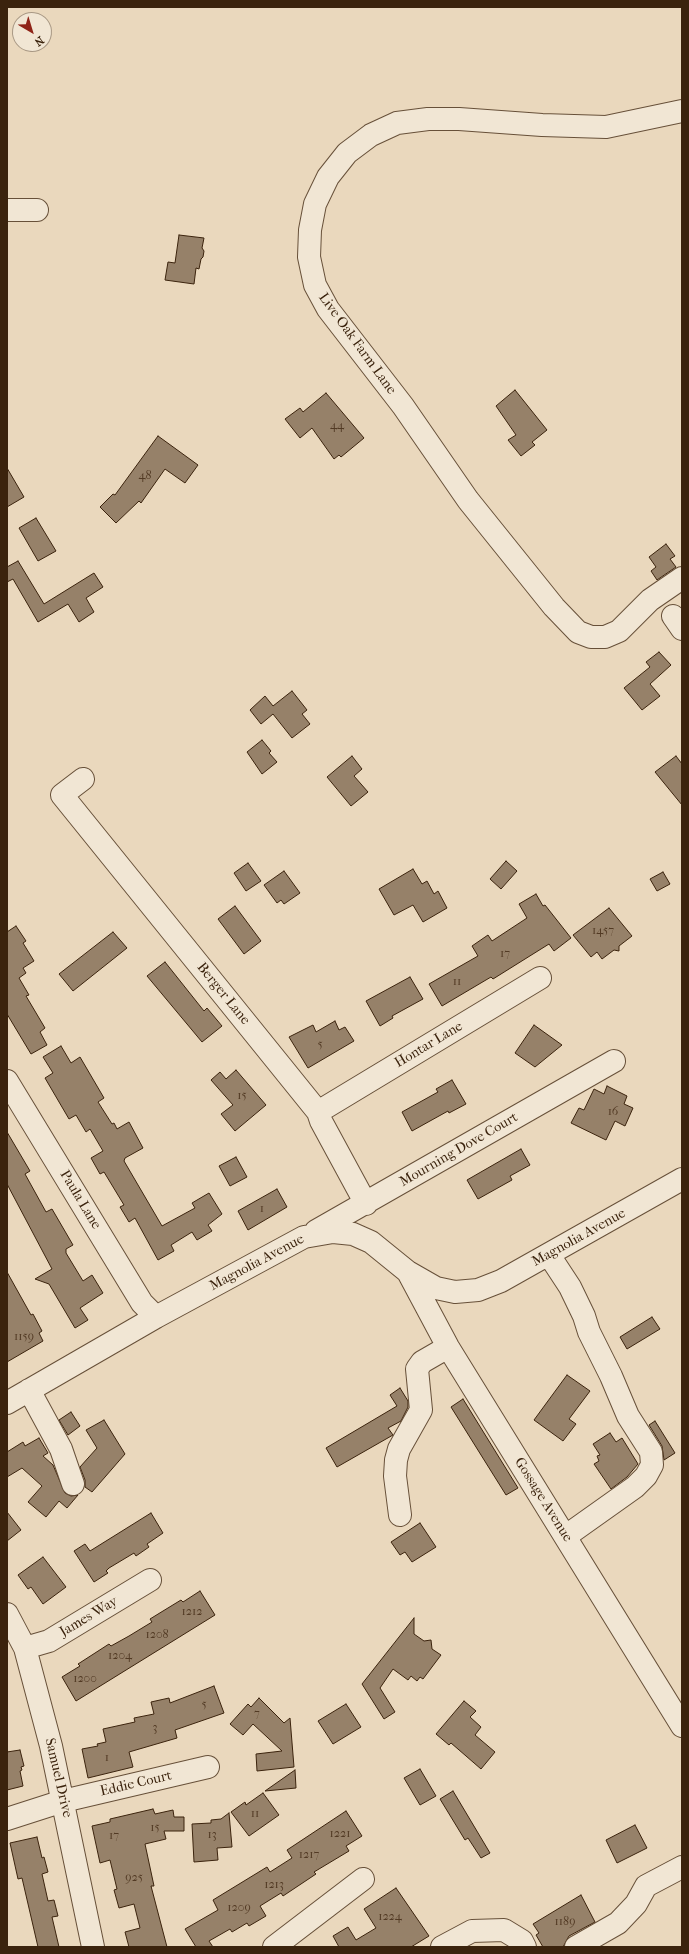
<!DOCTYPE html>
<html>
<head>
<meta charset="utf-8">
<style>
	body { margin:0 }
	#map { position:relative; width:689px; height:1954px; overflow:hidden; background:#ead8bd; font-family:"IM FELL French Canon",serif }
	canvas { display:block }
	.frame { position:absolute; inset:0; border:8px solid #3b230d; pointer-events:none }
	.north { position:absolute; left:12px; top:12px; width:40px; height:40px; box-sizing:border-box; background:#f1e6d4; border:1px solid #a89884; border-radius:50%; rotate:142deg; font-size:11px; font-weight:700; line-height:16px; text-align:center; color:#3b230d }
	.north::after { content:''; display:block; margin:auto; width:14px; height:18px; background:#8f2418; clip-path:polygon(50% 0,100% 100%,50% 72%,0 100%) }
</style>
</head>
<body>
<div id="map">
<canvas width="689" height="1954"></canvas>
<div class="frame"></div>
<div class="north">N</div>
</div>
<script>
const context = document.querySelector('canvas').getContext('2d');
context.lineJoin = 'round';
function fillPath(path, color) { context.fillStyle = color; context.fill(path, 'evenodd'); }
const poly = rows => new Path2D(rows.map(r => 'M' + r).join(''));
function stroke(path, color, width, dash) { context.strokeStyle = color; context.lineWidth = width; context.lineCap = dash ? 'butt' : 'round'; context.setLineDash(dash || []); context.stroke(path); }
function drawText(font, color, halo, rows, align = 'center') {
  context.font = font + ' "IM FELL French Canon",serif'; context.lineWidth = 3; context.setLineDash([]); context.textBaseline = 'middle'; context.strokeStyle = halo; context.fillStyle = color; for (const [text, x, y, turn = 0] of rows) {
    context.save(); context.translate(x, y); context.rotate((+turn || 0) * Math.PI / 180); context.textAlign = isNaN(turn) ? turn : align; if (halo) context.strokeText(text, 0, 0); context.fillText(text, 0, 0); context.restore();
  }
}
const building = poly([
	[179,235,204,238,202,248,204,251,203,257,201,259,199,269,196,268,194,284,165,280,168,262,175,263,179,235],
	[515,390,547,430,532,442,535,445,521,456,508,440,516,435,496,406,515,390],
	[326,393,364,438,341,457,339,455,334,459,312,428,300,438,285,419,300,408,303,412,326,393],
	[158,436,198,465,185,483,165,469,141,503,139,501,116,523,100,507,113,494,115,495,158,436],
	[7,468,24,497,7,507,7,468],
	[36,518,56,551,38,561,19,528,36,518],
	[666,544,675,556,670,559,676,567,657,580,651,571,656,567,649,557,666,544],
	[18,561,44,604,94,573,103,587,86,598,94,612,79,622,68,604,38,622,13,579,7,582,7,567,18,561],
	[659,652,671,665,650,684,660,696,642,710,624,688,650,667,646,662,659,652],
	[292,691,307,710,302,714,310,724,292,738,273,714,261,724,250,710,265,696,273,706,292,691],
	[262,740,271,751,269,753,277,762,262,774,247,752,262,740],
	[352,756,362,769,354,776,368,792,351,806,327,777,352,756],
	[676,756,682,764,682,805,655,772,676,756],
	[506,861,517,871,501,889,490,879,506,861],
	[248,863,261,881,246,891,234,873,248,863],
	[413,869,422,884,427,881,434,894,438,891,447,908,423,922,413,905,394,915,379,889,413,869],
	[284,871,300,893,284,904,281,900,277,903,264,885,284,871],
	[663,872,670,884,657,891,650,879,663,872],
	[536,894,543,906,545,905,571,938,554,951,549,944,493,979,491,977,442,1006,429,984,478,956,472,946,488,935,492,941,527,918,519,904,536,894],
	[235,906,261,941,244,954,218,919,235,906],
	[609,908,632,936,619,946,619,951,614,950,602,959,597,952,591,957,573,935,609,908],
	[16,926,26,941,23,943,34,961,23,968,26,973,19,978,29,995,26,996,45,1028,40,1032,47,1045,31,1054,7,1014,7,932,16,926],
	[113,932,127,948,73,991,59,974,113,932],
	[165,962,204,1011,207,1008,222,1026,202,1042,147,976,165,962],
	[410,977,423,999,392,1016,393,1018,380,1026,366,1001,410,977],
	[335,1021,339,1030,345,1027,354,1041,308,1068,289,1037,313,1025,316,1032,335,1021],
	[534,1025,562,1045,535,1067,515,1053,534,1025],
	[61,1046,71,1063,80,1057,104,1098,98,1102,112,1124,114,1123,117,1129,129,1122,143,1148,125,1158,124,1161,162,1226,195,1208,192,1203,209,1193,222,1214,208,1225,212,1231,197,1240,192,1232,171,1245,174,1251,158,1260,135,1218,129,1222,120,1207,124,1205,104,1172,100,1174,91,1158,103,1151,90,1129,86,1132,76,1115,69,1119,45,1078,53,1073,43,1057,61,1046],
	[236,1070,266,1105,235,1131,221,1114,233,1105,211,1080,220,1072,226,1079,236,1070],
	[452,1080,466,1104,449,1113,448,1111,412,1131,402,1112,438,1092,436,1089,452,1080],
	[607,1086,627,1096,624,1104,633,1108,625,1126,615,1121,606,1140,571,1123,579,1108,584,1110,594,1089,604,1094,607,1086],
	[7,1132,30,1171,25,1174,46,1212,52,1209,73,1245,66,1249,66,1253,83,1281,92,1275,103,1293,80,1308,88,1320,75,1328,49,1284,35,1279,52,1269,7,1184,7,1132],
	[521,1149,530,1165,510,1176,512,1180,478,1199,467,1180,521,1149],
	[236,1157,247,1177,230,1186,219,1166,236,1157],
	[277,1189,287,1207,248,1230,238,1211,277,1189],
	[7,1272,31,1315,33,1314,42,1331,39,1333,43,1341,7,1362,7,1272],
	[652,1317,660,1329,627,1349,620,1337,652,1317],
	[567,1375,590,1391,569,1419,576,1424,563,1441,534,1420,567,1375],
	[400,1388,408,1401,408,1407,401,1421,388,1428,393,1435,337,1467,326,1448,397,1406,390,1395,400,1388],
	[463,1399,518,1488,506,1495,451,1407,463,1399],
	[71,1412,80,1426,68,1435,59,1420,71,1412],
	[104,1420,125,1454,92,1492,85,1487,85,1480,80,1467,97,1448,86,1430,104,1420],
	[655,1421,675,1453,664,1460,662,1446,649,1425,655,1421],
	[610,1433,616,1442,622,1438,638,1464,627,1477,611,1489,594,1464,599,1461,597,1456,600,1455,593,1444,610,1433],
	[39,1438,48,1453,43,1456,53,1465,65,1493,71,1496,78,1495,67,1508,59,1501,46,1517,28,1502,42,1486,22,1468,7,1477,7,1452,23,1442,25,1446,39,1438],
	[7,1512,21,1530,7,1541,7,1512],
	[151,1513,163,1533,147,1544,149,1547,136,1556,134,1553,109,1568,106,1571,108,1573,94,1582,74,1551,85,1544,90,1551,151,1513],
	[420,1523,436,1547,412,1562,405,1552,400,1555,391,1542,420,1523],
	[43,1557,66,1587,43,1604,31,1587,28,1589,18,1575,43,1557],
	[200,1591,215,1615,76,1701,62,1677,80,1666,78,1664,109,1644,111,1646,129,1636,152,1622,150,1619,163,1611,181,1600,183,1602,200,1591],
	[414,1618,414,1634,424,1641,431,1640,432,1649,441,1655,423,1679,420,1677,417,1681,411,1676,408,1680,393,1669,380,1688,395,1712,384,1719,362,1684,414,1618],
	[214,1686,224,1713,175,1730,177,1738,129,1752,133,1767,88,1778,82,1749,98,1746,97,1744,106,1742,103,1729,135,1722,134,1718,154,1714,151,1702,169,1698,170,1703,214,1686],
	[259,1698,284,1723,290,1718,294,1767,257,1771,256,1754,282,1751,253,1724,243,1735,230,1724,248,1704,251,1707,259,1698],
	[464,1701,476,1711,470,1717,481,1727,475,1735,495,1752,481,1769,451,1743,449,1745,436,1734,464,1701],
	[346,1704,361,1727,333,1744,318,1721,346,1704],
	[20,1750,24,1766,21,1767,22,1770,20,1771,23,1786,7,1790,7,1752,20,1750],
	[420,1769,436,1796,420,1805,404,1778,420,1769],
	[295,1770,296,1788,265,1791,295,1770],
	[453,1791,490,1853,481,1858,468,1838,465,1840,440,1799,453,1791],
	[263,1793,279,1815,249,1836,231,1812,245,1802,246,1805,263,1793],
	[153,1809,155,1814,173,1810,174,1817,184,1817,184,1831,164,1831,166,1839,145,1844,154,1886,151,1886,167,1947,129,1947,125,1932,140,1928,134,1904,119,1908,114,1890,117,1889,110,1860,100,1863,92,1826,110,1822,110,1819,153,1809],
	[346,1811,362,1836,346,1846,349,1851,314,1872,316,1874,283,1896,281,1893,260,1906,266,1916,249,1926,247,1923,232,1932,230,1929,209,1941,213,1947,196,1947,185,1929,218,1910,213,1900,267,1867,270,1872,292,1858,287,1850,346,1811],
	[229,1813,232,1847,217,1848,218,1860,194,1862,192,1824,211,1823,211,1820,221,1819,229,1813],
	[635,1825,647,1848,617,1863,606,1840,635,1825],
	[37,1837,42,1858,44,1857,48,1872,42,1874,48,1901,54,1900,58,1916,52,1917,59,1947,38,1947,22,1878,18,1879,10,1843,37,1837],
	[396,1888,429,1936,411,1947,339,1947,333,1936,348,1927,356,1940,376,1928,364,1909,396,1888],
	[581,1895,595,1922,569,1936,563,1947,543,1947,536,1935,539,1933,533,1924,581,1895]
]);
const minor = poly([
	[682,111,606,127,542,125,459,119,428,119,397,123,371,135,347,153,328,177,315,204,310,230,309,257,315,285,328,309,403,406,468,500,554,607,578,632,591,637,605,637,619,631,650,600,682,578],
	[7,210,37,210],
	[673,616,682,629],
	[83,779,62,795,318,1112,321,1121,366,1204],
	[7,1081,142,1303,156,1317],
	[318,1112,540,978],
	[316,1231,614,1061],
	[549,1255,570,1287,584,1316,589,1332,611,1376,628,1416,651,1452,652,1465,646,1476,635,1487,566,1536],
	[408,1272,448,1347,682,1726],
	[29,1390,61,1449,73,1484],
	[7,1403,156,1317,304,1237,333,1232,353,1234,371,1242,408,1272,436,1288,455,1292,478,1290,501,1281,682,1179],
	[400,1515,395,1476,396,1460,399,1449,421,1410,417,1369,422,1362,448,1347],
	[7,1614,25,1648,51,1746,93,1947],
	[25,1648,49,1641,150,1580],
	[7,1819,63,1801,208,1767],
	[274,1947,363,1879],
	[442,1947,472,1931,504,1930,522,1941,525,1947],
	[576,1947,618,1923,636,1904,646,1886,682,1867]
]);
const numberNames = [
	["44",337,426],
	["48",145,476],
	["1457",603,931],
	["17",505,954],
	["11",457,982],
	["5",320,1045],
	["15",242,1096],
	["16",613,1112],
	["1",262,1209],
	["1159",24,1337],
	["1212",192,1612],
	["1208",157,1635],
	["1204",120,1656],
	["1200",85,1679],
	["5",204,1705],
	["7",257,1714],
	["3",155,1728],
	["1",107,1758],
	["11",255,1814],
	["15",155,1828],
	["1221",340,1834],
	["13",212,1835],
	["17",114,1836],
	["1217",309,1855],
	["925",134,1878],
	["1213",274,1885],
	["1209",239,1908],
	["1224",390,1917],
	["1189",565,1922]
];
const streetNames = [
	["Live Oak Farm Lane",357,344,54],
	["Berger Lane",223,994,51],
	["Hontar Lane",429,1045,-31],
	["Mourning Dove Court",459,1150,-30],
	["Paula Lane",80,1200,59],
	["Magnolia Avenue",579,1238,-29],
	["Magnolia Avenue",257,1263,-28],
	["Gossage Avenue",543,1500,58],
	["James Way",89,1617,-31],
	["Samuel Drive",58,1778,77],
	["Eddie Court",136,1784,-13]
];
fillPath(building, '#968169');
stroke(building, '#3b230d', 1);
stroke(minor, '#675039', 24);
stroke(minor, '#f1e6d4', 22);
drawText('12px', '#523a24', null, numberNames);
drawText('14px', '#3b230d', '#f1e6d4', streetNames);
</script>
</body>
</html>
